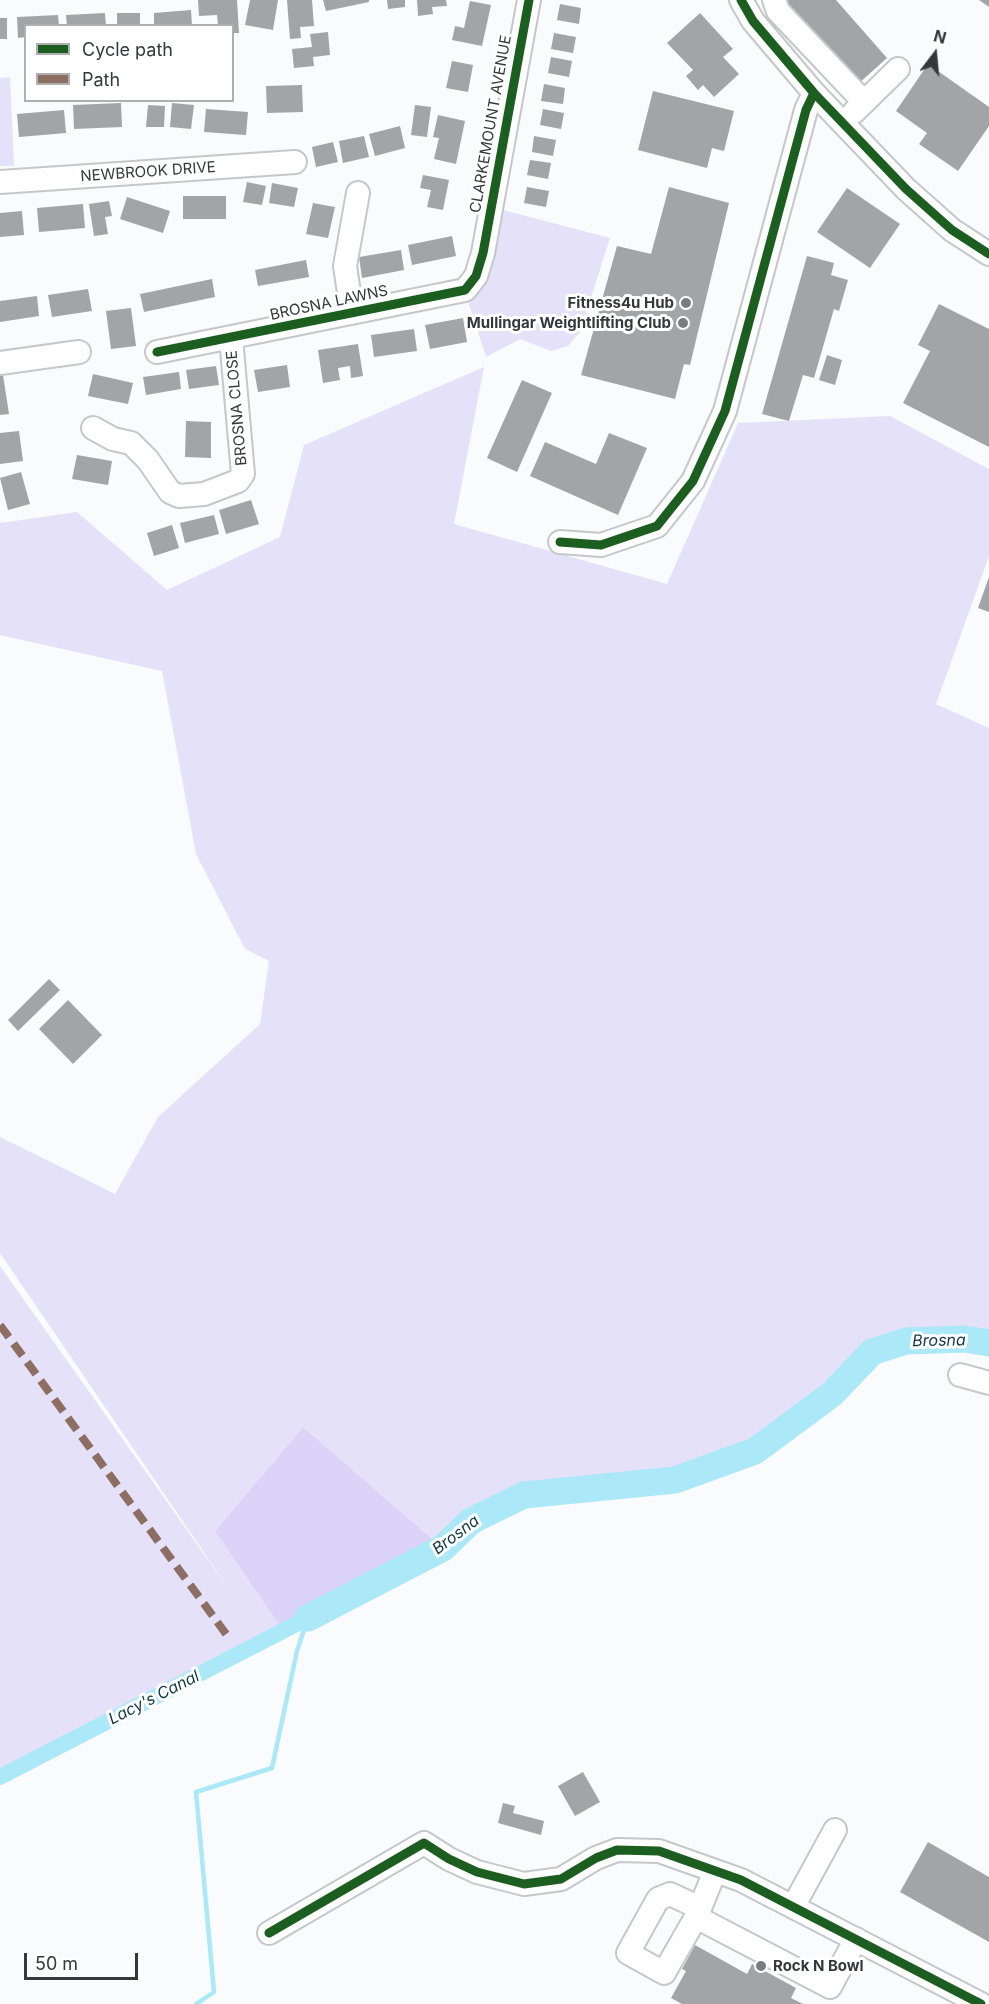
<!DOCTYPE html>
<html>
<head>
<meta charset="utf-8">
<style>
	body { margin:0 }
	#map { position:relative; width:989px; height:2004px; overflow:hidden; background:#f9fbfd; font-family:Inter,sans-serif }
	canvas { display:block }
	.legend { position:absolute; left:24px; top:24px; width:210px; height:78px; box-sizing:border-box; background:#fff; border:2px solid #aeafb1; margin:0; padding:8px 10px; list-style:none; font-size:18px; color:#34383c }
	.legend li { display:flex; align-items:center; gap:12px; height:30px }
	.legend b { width:30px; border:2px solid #aeafb1 }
	.north { position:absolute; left:905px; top:24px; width:60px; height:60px; -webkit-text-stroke:4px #fff; paint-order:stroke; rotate:16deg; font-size:16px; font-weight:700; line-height:24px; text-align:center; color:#34383c }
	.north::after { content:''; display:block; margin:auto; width:21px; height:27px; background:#34383c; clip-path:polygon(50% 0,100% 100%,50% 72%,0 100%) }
	.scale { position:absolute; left:24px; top:1953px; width:114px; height:27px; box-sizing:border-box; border:3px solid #34383c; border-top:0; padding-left:8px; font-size:18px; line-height:21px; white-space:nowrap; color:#34383c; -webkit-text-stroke:4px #fff; paint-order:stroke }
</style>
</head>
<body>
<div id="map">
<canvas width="989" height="2004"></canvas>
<ul class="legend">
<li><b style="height:8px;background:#1b5e20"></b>Cycle path</li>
<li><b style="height:8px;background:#8d6e63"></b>Path</li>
</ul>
<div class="north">N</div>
<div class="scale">50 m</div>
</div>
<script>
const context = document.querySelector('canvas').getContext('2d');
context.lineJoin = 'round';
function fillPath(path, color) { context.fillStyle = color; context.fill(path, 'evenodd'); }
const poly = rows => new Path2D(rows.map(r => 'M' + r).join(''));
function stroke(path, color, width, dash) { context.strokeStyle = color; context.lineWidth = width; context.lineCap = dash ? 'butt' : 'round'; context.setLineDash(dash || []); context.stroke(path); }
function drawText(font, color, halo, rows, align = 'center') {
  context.font = font + ' Inter,sans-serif'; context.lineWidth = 6; context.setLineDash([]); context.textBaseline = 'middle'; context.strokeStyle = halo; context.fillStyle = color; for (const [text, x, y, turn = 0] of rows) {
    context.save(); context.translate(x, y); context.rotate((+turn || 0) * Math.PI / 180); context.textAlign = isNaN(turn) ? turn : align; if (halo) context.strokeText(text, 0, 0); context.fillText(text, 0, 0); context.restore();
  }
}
const green = poly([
	[10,77,14,166,0,166,0,78],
	[503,210,610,238,580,332,568,346,551,351,520,339,486,357,467,298,493,256],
	[484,367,454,524,667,584,738,423,890,416,989,469,989,556,936,704,989,728,989,1343,965,1339,906,1341,872,1351,832,1394,755,1451,675,1480,524,1495,471,1521,443,1548,303,1427,215,1531,283,1631,0,1770,0,1266,233,1595,0,1253,0,1137,115,1194,158,1117,260,1024,269,961,245,949,196,854,162,671,0,635,0,523,77,512,167,590,280,537,304,445]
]);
const forest = poly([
	[303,1427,443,1548,283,1631,215,1531]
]);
const stream = poly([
	[196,2004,214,1992,196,1792,272,1768,297,1651,308,1618]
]);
const canal = poly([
	[0,1777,308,1618]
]);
const river = poly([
	[308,1618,443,1548,471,1521,524,1495,675,1480,755,1451,832,1394,872,1352,906,1341,965,1339,989,1343]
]);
const building = poly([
	[198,0,237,0,239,33,232,33,232,26,218,26,217,15,199,16],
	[250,0,278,0,273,30,245,25],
	[287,0,312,0,314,26,300,27,301,38,290,39],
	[323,0,369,0,369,2,326,11],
	[387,0,405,0,405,7,388,9],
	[417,0,446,0,447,6,432,7,433,14,418,16],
	[782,0,836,0,887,58,857,85],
	[979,0,989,0,989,7],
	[470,1,491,5,482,46,452,40,455,26,464,28],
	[560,4,581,8,579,24,557,20],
	[191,10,192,26,154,26,154,13],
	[105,13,106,26,67,26,66,15],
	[117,13,140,13,140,26,117,26],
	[700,13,733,49,723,57,739,74,714,97,703,85,698,90,686,76,693,70,667,43],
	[58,15,59,26,26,26,26,37,18,38,17,17],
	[0,18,7,18,7,39,0,39],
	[328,32,330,55,313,57,314,66,294,68,292,49,312,47,310,34],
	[554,33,576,37,573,53,551,49],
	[551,57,572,61,569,77,548,73],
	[452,61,473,65,468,92,446,88],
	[928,64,989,107,989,126,958,171,919,144,927,133,896,111],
	[544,84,565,88,563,104,541,101],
	[302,85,303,112,267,113,266,86],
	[653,91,734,111,724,151,712,148,707,168,638,150],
	[121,103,122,127,74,129,73,105],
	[172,103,194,105,191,129,170,127],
	[148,105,165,106,164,127,146,127],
	[415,105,431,107,427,137,411,135],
	[206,109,248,112,246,135,204,132],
	[543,109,564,113,561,129,540,125],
	[64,110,66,133,19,137,17,114],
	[438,115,465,121,456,164,434,159,439,138,433,137],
	[400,126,405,148,375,156,369,134],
	[364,136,369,157,343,163,339,141],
	[534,136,556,140,553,156,532,152],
	[333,142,338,162,316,167,312,147],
	[530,160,551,163,548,179,527,175],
	[423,175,449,180,443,210,427,207,431,190,420,188],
	[247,182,266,186,262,205,243,202],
	[272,183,298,188,294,207,269,203],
	[527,187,549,191,546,207,524,203],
	[669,187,729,203,690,365,684,364,675,399,581,375,617,246,651,254],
	[847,188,900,224,870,268,817,232],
	[183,196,226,196,226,219,183,219],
	[127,197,170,211,163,233,120,219],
	[109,201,112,216,105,217,108,234,94,236,89,204],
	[313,203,335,207,328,238,306,234],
	[83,204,85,228,39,232,37,208],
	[22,211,24,235,0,237,0,213],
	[452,236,456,256,412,265,408,245],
	[401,250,404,270,362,278,359,257],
	[807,256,834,263,831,275,848,280,839,311,834,309,814,378,803,375,789,421,762,414],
	[306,260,309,277,258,286,255,270],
	[212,279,215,297,144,312,140,294],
	[88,289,92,311,52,317,48,295],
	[37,296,39,316,0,322,0,301],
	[939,304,989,329,989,447,903,403,930,351,918,345],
	[131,308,136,346,111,349,106,311],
	[463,318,467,342,430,349,425,325],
	[414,329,417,351,374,357,371,335],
	[358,344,363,376,351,378,350,366,338,368,340,380,323,383,318,350],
	[827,355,842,360,835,385,819,380],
	[287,365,290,387,258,392,254,370],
	[216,366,219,385,189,389,186,370],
	[179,372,181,389,146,395,143,377],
	[93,374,133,383,128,404,88,396],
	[3,375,9,414,0,415,0,376],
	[522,380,552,393,517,472,487,458],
	[186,421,211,422,211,458,185,457],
	[19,431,23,461,0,464,0,433],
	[609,433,647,448,618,515,530,476,545,442,596,464],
	[77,455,112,461,108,485,72,479],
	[21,472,30,504,8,510,0,478],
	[251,500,259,524,226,534,219,510],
	[214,515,219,534,185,543,180,523],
	[172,525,179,548,154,556,147,533],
	[989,577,989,612,978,608],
	[49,979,60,990,18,1031,8,1020],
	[68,1000,102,1035,73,1064,39,1029],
	[583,1772,600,1802,575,1816,558,1786],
	[503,1803,515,1806,513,1813,544,1821,541,1835,498,1823],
	[928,1842,989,1877,989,1942,900,1892],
	[695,1945,747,1974,752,1964,796,1988,791,1998,803,2004,682,2004,671,1998,686,1971,682,1969]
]);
const minor = poly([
	[741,0,753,21,814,93,906,189,952,230,989,254],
	[774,0,778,11,864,102],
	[854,112,898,69],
	[0,182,295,162],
	[352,313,345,266,358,193],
	[157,352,465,290,476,276,483,253,529,0],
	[0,363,79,352],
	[93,428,113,439,131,443,148,460,170,492,179,496,204,494,238,481,243,474,231,338],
	[560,542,601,545,657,526,693,481,725,411,806,110,814,93],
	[960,1375,989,1383],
	[715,1871,700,1908,670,1894,658,1899,628,1953,664,1973,696,1917,830,1987,856,1939],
	[793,1907,835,1830],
	[269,1933,424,1843,449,1859,477,1872,524,1884,561,1879,596,1858,617,1850,659,1851,741,1880,981,2004]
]);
const quiet = poly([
	[0,1325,229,1638]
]);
const cycleway = poly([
	[741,0,753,21,814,93,906,189,952,230,989,254],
	[157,352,465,290,476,276,483,253,529,0],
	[560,542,601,545,657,526,693,481,725,411,806,110,814,93],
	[269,1933,424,1843,449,1859,477,1872,524,1884,561,1879,596,1858,617,1850,659,1851,741,1880,981,2004]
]);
const markers = [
	[686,303,6,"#797c80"],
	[683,323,6,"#797c80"],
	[761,1966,6,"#797c80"]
];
const streetNames = [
	["CLARKEMOUNT AVENUE",491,124,-80],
	["NEWBROOK DRIVE",148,172,-4],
	["BROSNA LAWNS",329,303,-12],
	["BROSNA CLOSE",237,408,-95]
];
const poiNames = [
	["Fitness4u Hub",674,303],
	["Mullingar Weightlifting Club",671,323],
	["Rock N Bowl",773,1966,"left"]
];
const waterNames = [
	["Brosna",939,1341,-1],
	["Brosna",456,1535,-37],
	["Lacy's Canal",154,1698,-27]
];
fillPath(green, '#e5e1f9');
fillPath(forest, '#dbd4f8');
stroke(stream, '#abe8f8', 4.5);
stroke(canal, '#abe8f8', 16);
stroke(river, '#abe8f8', 27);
fillPath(building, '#a3a4a7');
stroke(minor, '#c5c7ca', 26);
stroke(minor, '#fefeff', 22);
stroke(quiet, '#8d6e63', 8, [15, 8]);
stroke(cycleway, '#1b5e20', 9);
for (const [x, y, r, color] of markers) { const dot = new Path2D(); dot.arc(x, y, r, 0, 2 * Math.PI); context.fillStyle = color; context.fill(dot); stroke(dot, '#fff', 2); }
drawText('15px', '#34383c', '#fff', streetNames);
drawText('bold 15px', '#34383c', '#fff', poiNames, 'right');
drawText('italic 16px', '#0f3942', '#fff', waterNames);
</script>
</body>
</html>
